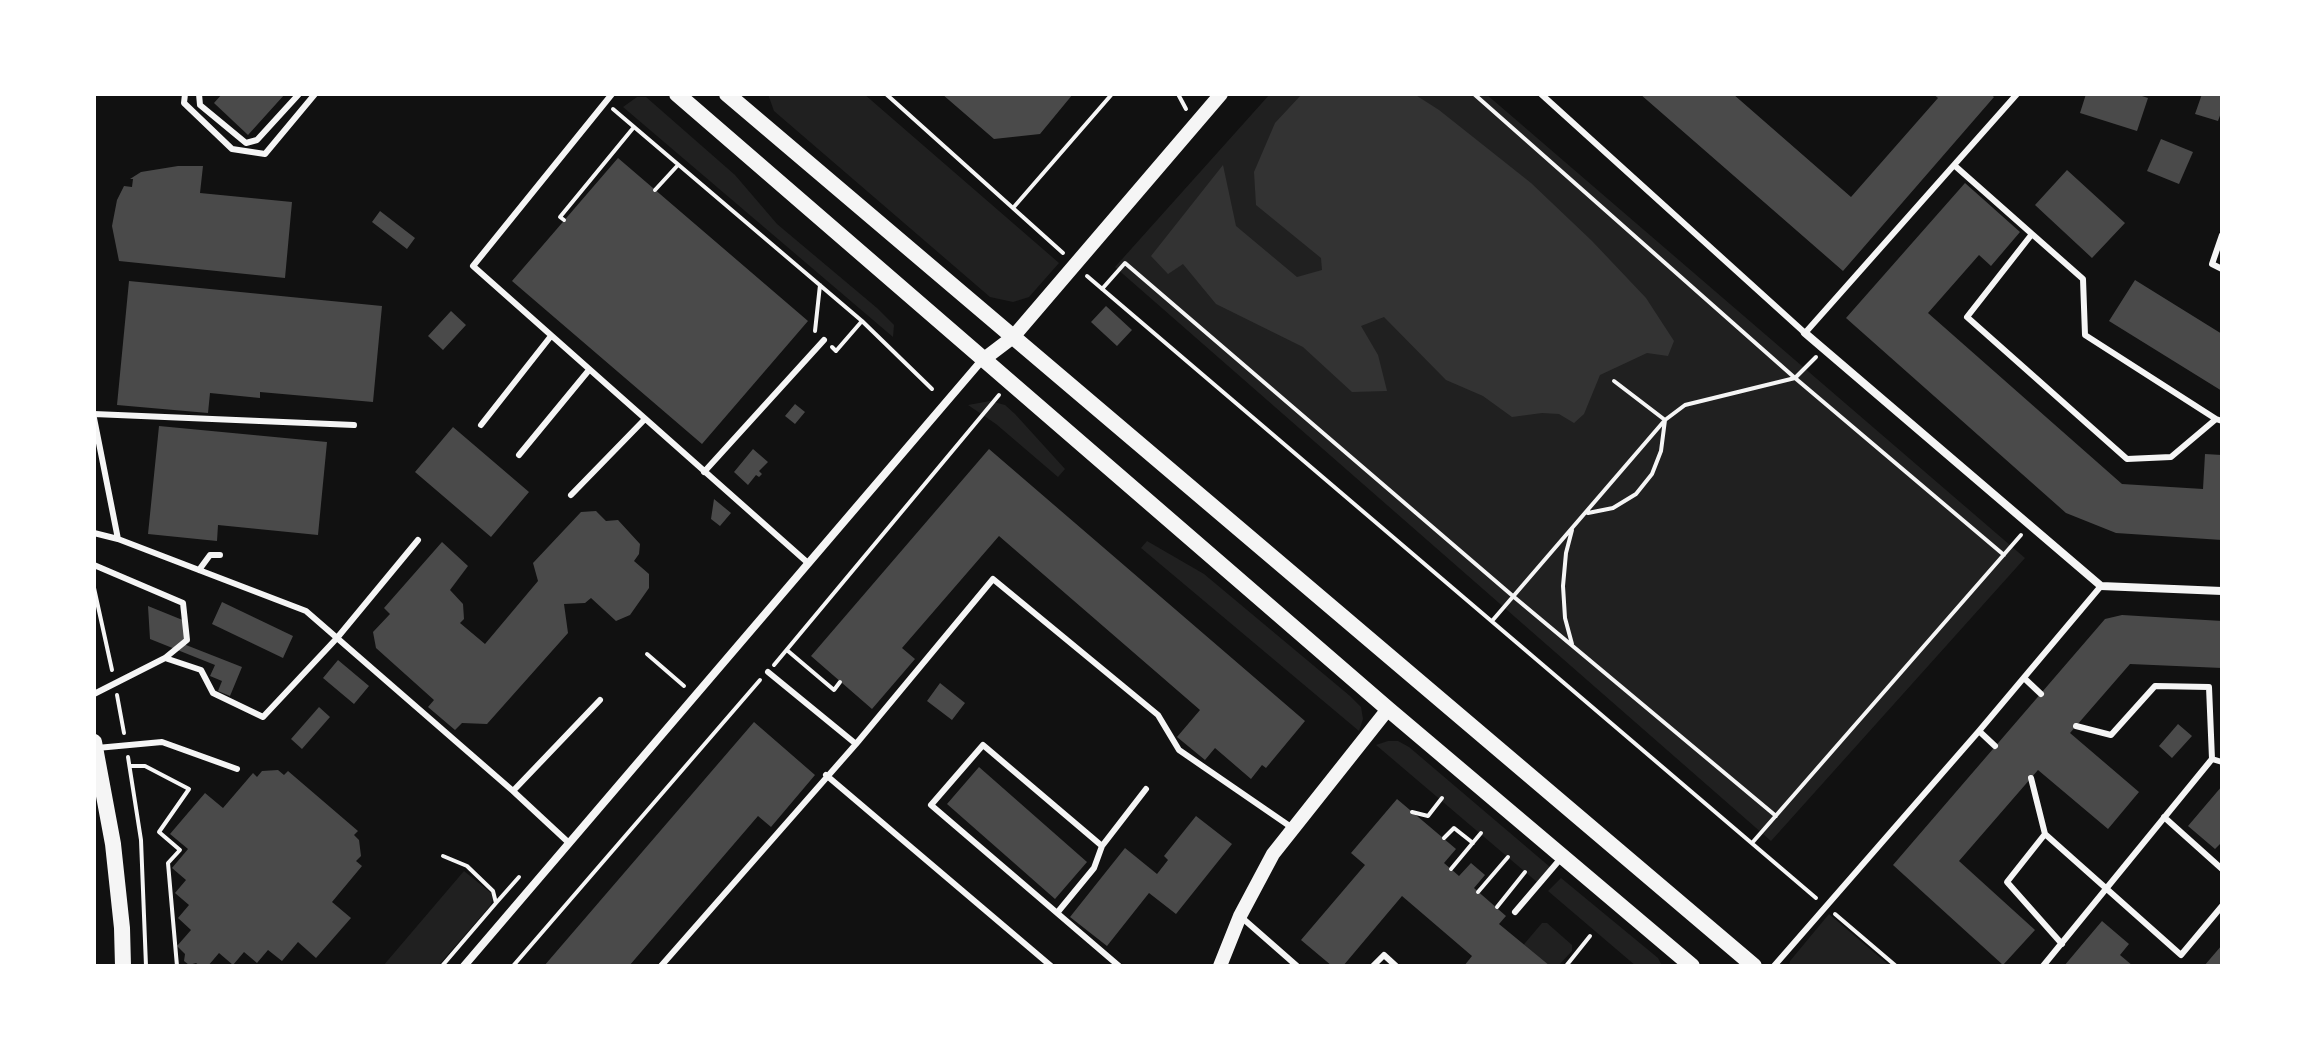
<!DOCTYPE html>
<html>
<head>
<meta charset="utf-8">
<style>
	body { margin:0 }
	#map { position:relative; width:2316px; height:1060px; overflow:hidden; background:#111; font-family:"Libre Baskerville",serif }
	canvas { display:block }
	.frame { position:absolute; inset:0; border:96px solid #fff; pointer-events:none }
</style>
</head>
<body>
<div id="map">
<canvas width="2316" height="1060"></canvas>
<div class="frame"></div>
</div>
<script>
const context = document.querySelector('canvas').getContext('2d');
context.lineJoin = 'round';
function fillPath(path, color) { context.fillStyle = color; context.fill(path, 'evenodd'); }
const poly = rows => new Path2D(rows.map(r => 'M' + r).join(''));
function stroke(path, color, width, dash) { context.strokeStyle = color; context.lineWidth = width; context.lineCap = dash ? 'butt' : 'round'; context.setLineDash(dash || []); context.stroke(path); }
const green = poly([
	[768,94,864,94,1059,263,1029,297,1013,302,990,297,774,111],
	[1270,94,1486,94,2025,558,1771,841,1115,267],
	[637,97,646,97,735,175,777,224,877,308,894,325,893,337,623,107],
	[990,401,1005,405,1015,414,1065,469,1058,477,996,424,968,405],
	[1147,541,1204,574,1350,696,1361,707,1363,719,1359,731,1141,548],
	[1388,741,1398,741,1409,747,1550,867,1537,882,1376,745],
	[464,871,491,893,493,899,490,906,438,966,383,966],
	[1561,878,1658,958,1662,966,1636,966,1548,891],
	[1829,914,1890,966,1789,966,1790,961],
	[1542,923,1547,923,1572,945,1572,951,1558,966,1540,966,1520,949]
]);
const water = poly([
	[1302,94,1414,94,1439,110,1531,183,1592,241,1646,298,1674,341,1668,356,1647,353,1600,375,1584,414,1574,423,1559,414,1542,413,1512,417,1483,396,1446,380,1384,317,1361,326,1378,355,1387,391,1352,392,1303,347,1216,304,1183,264,1168,274,1151,256,1223,165,1236,226,1297,277,1322,270,1321,258,1256,205,1254,172,1275,123]
]);
const building = poly([
	[222,94,285,94,248,135,214,103],
	[942,94,1073,94,1040,134,994,139],
	[1640,94,1733,94,1851,197,1938,98,1933,94,1990,94,1994,97,1843,271],
	[2086,94,2136,94,2148,98,2137,131,2080,113],
	[2202,94,2222,94,2222,110,2218,121,2195,114],
	[2161,139,2193,152,2179,184,2147,171],
	[618,158,808,321,702,444,512,281],
	[178,166,203,166,200,193,292,202,285,278,119,261,112,226,117,200,124,186,132,187,133,179,130,179,141,172],
	[2067,170,2125,223,2092,258,2035,205],
	[1965,183,2020,232,1991,266,1979,255,1928,313,2122,484,2203,489,2205,454,2222,455,2222,540,2116,533,2066,513,1846,318],
	[380,211,415,238,407,249,372,222],
	[2135,280,2222,334,2222,391,2109,321],
	[129,281,382,306,373,402,260,392,260,398,210,393,208,413,117,405],
	[1106,306,1132,330,1117,346,1091,322],
	[451,311,466,325,443,350,428,336],
	[795,404,805,412,795,424,785,416],
	[159,426,327,442,318,535,218,525,217,541,148,534],
	[453,427,529,492,491,537,415,472],
	[753,449,768,462,759,471,762,474,759,477,756,475,748,485,734,472],
	[989,449,1305,721,1266,768,1262,765,1251,779,1215,748,1205,760,1177,737,1200,710,999,536,902,648,915,659,872,709,811,656],
	[714,499,731,513,720,526,711,519],
	[596,511,606,521,618,520,640,544,639,554,634,561,649,574,649,588,630,615,616,621,591,598,585,603,564,604,568,633,487,724,462,723,455,730,428,707,434,700,376,648,373,632,390,614,384,608,442,542,468,566,450,590,463,604,464,619,460,623,485,644,538,581,533,563,581,512],
	[222,602,293,636,283,658,212,624],
	[148,606,185,621,186,645,242,667,230,696,218,691,222,681,210,676,215,665,150,639],
	[2122,615,2222,621,2222,668,2130,664,2070,733,2139,792,2108,829,2038,770,1959,861,2035,930,2003,965,1893,865,2105,619],
	[338,660,369,686,354,704,323,678],
	[940,683,965,703,952,720,927,701],
	[319,707,330,717,302,749,291,739],
	[754,722,815,775,771,827,758,816,629,966,544,966],
	[2178,724,2192,736,2172,758,2159,746],
	[979,767,1087,862,1055,899,947,804],
	[278,770,284,775,288,771,358,831,354,835,359,840,361,856,356,861,362,866,332,902,351,918,316,958,298,942,282,961,268,950,257,963,244,952,233,965,219,953,208,966,200,966,196,963,189,965,184,961,185,954,177,946,191,930,178,918,189,905,175,893,186,880,172,868,188,849,170,834,205,793,223,808,253,773,257,777,262,771],
	[2222,786,2222,842,2215,849,2188,826],
	[1397,799,1456,849,1444,863,1459,876,1471,863,1485,875,1474,888,1506,916,1499,924,1550,966,1464,966,1472,956,1402,896,1343,966,1332,966,1301,940,1365,865,1351,853],
	[1196,816,1232,844,1176,914,1149,893,1107,946,1070,917,1125,848,1157,874,1168,860,1164,856],
	[2102,921,2129,944,2120,955,2133,966,2064,966],
	[2222,945,2222,966,2204,966]
]);
const path = poly([
	[886,94,1063,253],
	[1178,94,1186,109],
	[1474,94,1795,378,2004,555],
	[613,109,862,321,932,389],
	[655,190,678,165],
	[1013,208,1112,94],
	[564,220,560,217,634,127],
	[1087,276,1816,898],
	[1102,289,1125,263,1514,597,1776,816],
	[815,331,820,285],
	[832,347,836,351,862,321],
	[1588,513,1613,508,1636,494,1652,474,1661,451,1665,420,1614,381],
	[94,588,112,670],
	[1492,621,1665,420,1685,405,1795,378,1816,357],
	[1572,644,1565,618,1563,586,1566,553,1572,530],
	[788,651,834,690,840,682],
	[647,654,684,686],
	[774,665,999,395],
	[117,695,124,733],
	[128,757,141,840,146,966],
	[130,766,145,766,189,789,159,832,180,850,168,863,177,966],
	[1412,812,1428,816,1442,798],
	[1444,838,1454,828,1473,843],
	[1752,843,2021,535],
	[1451,869,1481,833],
	[1478,892,1508,857],
	[496,903,519,877],
	[1497,907,1525,872],
	[1835,914,1896,966],
	[442,966,496,903,493,891,467,866,443,856],
	[513,966,760,680],
	[1566,966,1590,936]
]);
const service = poly([
	[185,94,184,103,232,149,265,154,315,94],
	[199,94,200,105,246,143,257,140,299,94],
	[612,94,473,266,808,563],
	[1541,94,1805,333,2017,94],
	[1954,165,2032,234,1967,317,2127,459,2171,457,2216,419,2222,421],
	[2032,234,2083,279,2085,335,2216,419],
	[2222,235,2212,264,2222,269],
	[94,414,354,425],
	[94,418,118,539,94,533],
	[481,425,551,336],
	[519,455,589,370],
	[704,472,824,340],
	[571,495,645,419],
	[118,539,306,611,513,791],
	[94,565,183,603,187,640,165,658,94,694],
	[199,570,210,555,220,555],
	[165,658,201,670,213,693,263,717,337,638,418,540],
	[2024,678,2041,694],
	[2076,726,2111,735,2155,686,2209,687,2212,759],
	[1979,731,1995,746],
	[856,744,993,579,1158,715,1179,750,1291,827],
	[97,748,162,742,237,769],
	[826,775,1051,966],
	[2031,778,2045,834,2181,955,2222,906],
	[2164,817,2222,869],
	[2045,834,2007,882,2062,944],
	[569,843,513,791,600,700],
	[1515,912,1562,857],
	[1057,913,1094,868,1102,846],
	[1240,916,1297,966],
	[661,966,856,744,768,672],
	[1119,966,931,805,983,745,1102,846,1146,789],
	[1373,966,1384,955,1396,966],
	[1774,966,1979,731,2101,586],
	[2043,966,2212,759,2222,762]
]);
const minor = poly([
	[1805,333,2101,586,2222,591],
	[464,966,983,359]
]);
const tertiary = poly([
	[984,359,1013,337,1221,94],
	[1220,966,1240,916,1273,854,1388,709]
]);
const secondary = poly([
	[677,94,1388,709,1692,966],
	[727,94,1754,966],
	[94,742,113,844,122,928,123,966]
]);
fillPath(green, '#202020');
fillPath(water, '#333');
fillPath(building, '#4a4a4a');
stroke(path, '#f5f5f5', 4);
stroke(service, '#f5f5f5', 6);
stroke(minor, '#f5f5f5', 8);
stroke(tertiary, '#f5f5f5', 14);
stroke(secondary, '#f5f5f5', 16);
</script>
</body>
</html>
